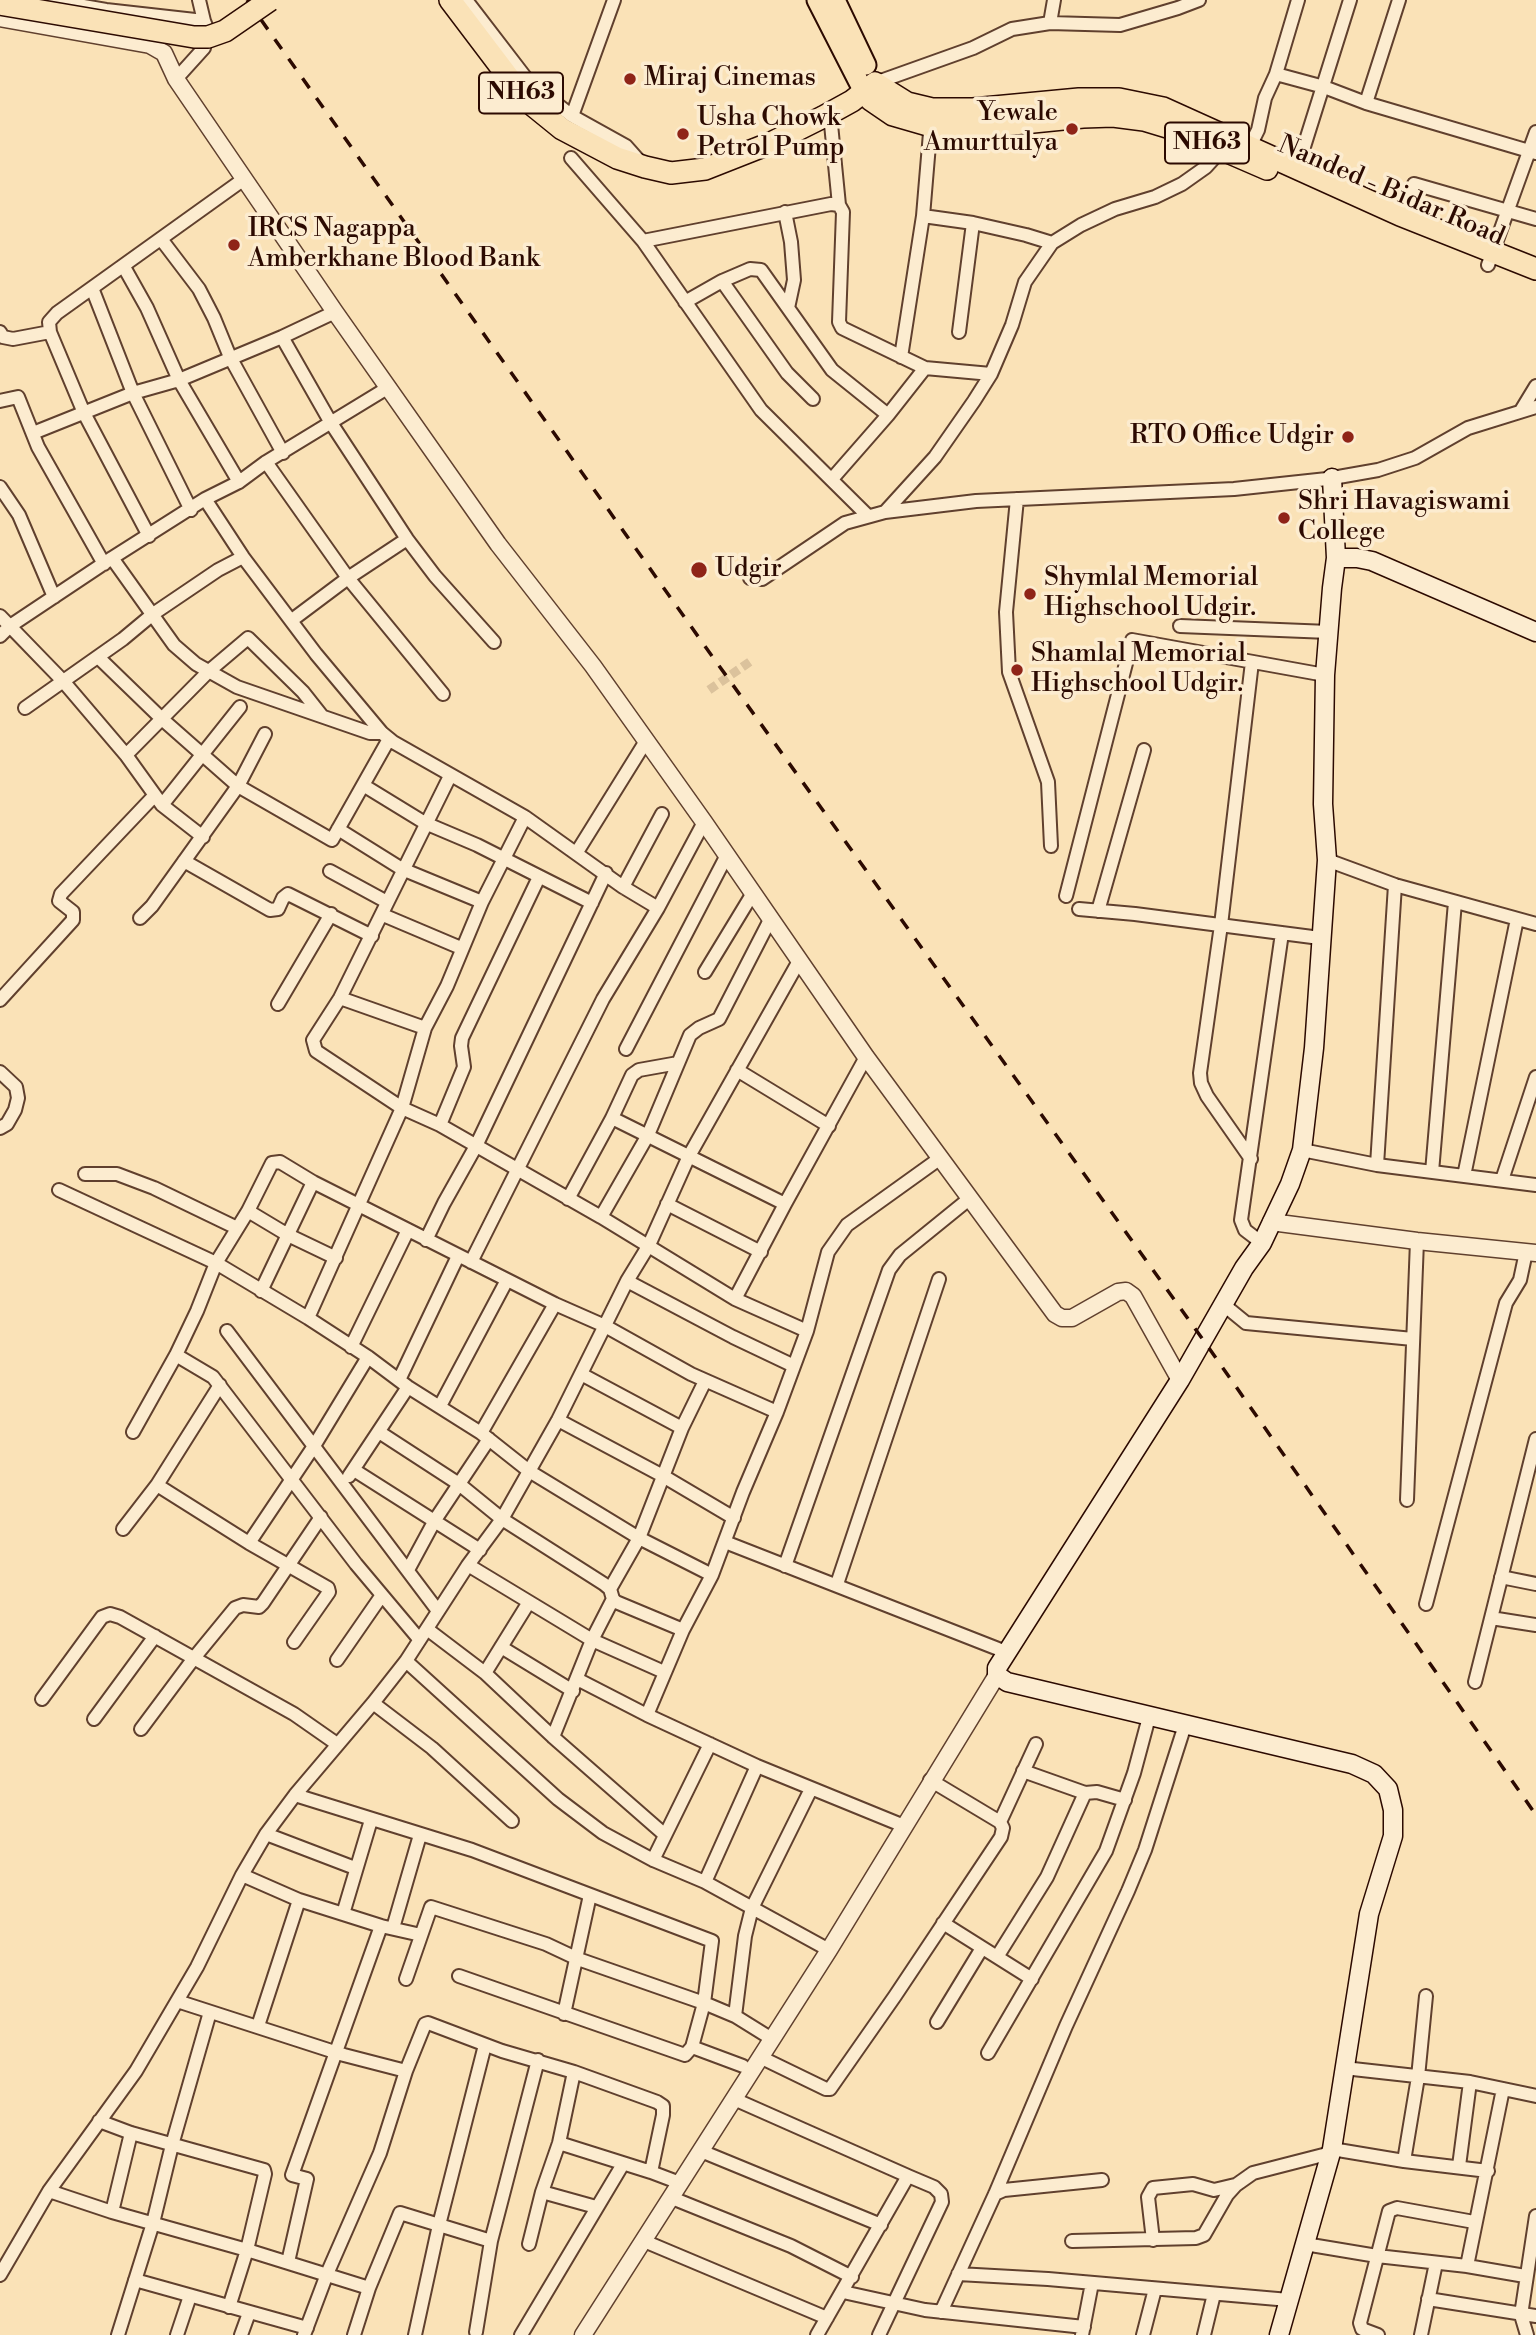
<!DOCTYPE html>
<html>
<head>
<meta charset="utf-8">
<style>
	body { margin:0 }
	canvas { display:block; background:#fae2b7 }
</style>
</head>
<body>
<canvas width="1536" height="2335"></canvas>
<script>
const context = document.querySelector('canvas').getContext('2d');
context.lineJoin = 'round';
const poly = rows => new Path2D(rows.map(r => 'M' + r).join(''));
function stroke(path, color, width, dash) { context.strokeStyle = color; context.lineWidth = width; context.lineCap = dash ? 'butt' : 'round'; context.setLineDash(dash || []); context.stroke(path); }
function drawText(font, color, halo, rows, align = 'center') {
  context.font = font + ' "Libre Bodoni",serif'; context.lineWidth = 7; context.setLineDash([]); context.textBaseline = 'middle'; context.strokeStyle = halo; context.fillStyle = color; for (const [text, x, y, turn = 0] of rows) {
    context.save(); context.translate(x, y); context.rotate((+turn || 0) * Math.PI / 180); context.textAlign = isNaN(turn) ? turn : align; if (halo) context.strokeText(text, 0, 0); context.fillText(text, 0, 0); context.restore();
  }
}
const pedestrianTunnel = poly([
	[709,690,751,661]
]);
const minor = poly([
	[50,0,106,10,204,21,206,26,204,48,176,79],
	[199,0,204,21],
	[466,0,529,82,572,116,626,146,642,164],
	[1050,23,1054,0],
	[1276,74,1298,0],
	[875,83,973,48,1012,29,1050,23,1120,25,1178,8,1199,0],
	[1366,103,1399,0],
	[830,114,839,205],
	[572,116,614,0],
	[1250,146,1258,130,1265,98,1276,74,1324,87,1366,103,1536,153],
	[571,158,643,241,761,410,868,516],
	[1297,169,1350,0],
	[785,212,791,242,794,280,788,308],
	[1400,215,1414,184,1536,219],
	[923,216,973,223,1026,235,1052,243],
	[161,239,199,289,214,318,230,357,283,453],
	[643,241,831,204,839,205,843,212,839,322,842,328,925,368,991,374],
	[1488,265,1536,132],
	[124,267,147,308,179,380,239,482],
	[722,281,787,373,813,399],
	[92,288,133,393,191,510],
	[685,302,722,281,750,269,761,270,832,370,888,415],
	[0,332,3,337,13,339,50,332],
	[959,332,973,223],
	[282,337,331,423,407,539,435,576,494,642],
	[901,357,923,216,931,121],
	[0,401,18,397,38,447,104,564],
	[1522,409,1536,386],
	[33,433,133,393,179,380,282,337,335,312],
	[266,462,348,578,443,694],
	[832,479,888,415,925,368],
	[0,487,19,515,54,597],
	[205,499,243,557,316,654,382,733,393,742,525,817,623,887],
	[1017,499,1006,612,1009,672,1048,782,1051,846],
	[885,512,935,457,974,401,991,374,1012,325,1025,282,1052,243,1081,225,1115,209,1155,197,1182,184,1206,167,1225,146],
	[149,536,84,413,50,332,49,322,57,313,244,179],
	[112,558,174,645,196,664,237,687,370,733,382,733],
	[750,578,762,579,845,523,885,512,976,501,1234,489,1327,479,1378,470,1415,458,1468,428,1536,407],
	[0,616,63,681,126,755,162,805,203,837],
	[292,620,348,578,407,539],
	[1180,626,1329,632],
	[0,636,10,626,112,558,205,499,239,482,266,462,389,387],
	[98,657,162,719,238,786,332,840,389,739],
	[25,708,123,639,153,614,218,570,243,557],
	[126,755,209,671,248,638,303,692,322,716],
	[450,776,340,998,313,1040,316,1051,402,1108,440,1125,601,1217,735,1299,807,1331],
	[363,785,425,823,477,845,592,903],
	[162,805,240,707],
	[338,829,402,869,482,902],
	[577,852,646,741],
	[1327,860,1395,885,1536,924],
	[184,861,270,910,278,909,283,898,288,894,372,936],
	[330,871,387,902],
	[1066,896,1132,640,1325,675],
	[658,908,623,887,662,814],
	[1079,909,1135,914,1320,938],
	[1098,911,1144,750],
	[383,915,461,948],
	[140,918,152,906,238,786,265,734],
	[705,972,753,893],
	[340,998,425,1028],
	[0,1000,73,920,73,912,59,901,61,894,155,795],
	[278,1004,331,914],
	[626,1049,727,855],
	[737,1070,829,1126],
	[0,1072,16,1087,18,1098,15,1110,7,1124,0,1128],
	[612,1118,785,1204],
	[440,1125,464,1067,461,1046,462,1038,539,877],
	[1302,1150,1377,1165,1536,1185],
	[1251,1159,1207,1096,1201,1083,1200,1073,1221,925,1252,662],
	[1377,1165,1395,885],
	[1432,1172,1455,902],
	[85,1174,117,1174,154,1188,237,1228],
	[1464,1176,1517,919],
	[1502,1180,1536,1077],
	[59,1190,216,1263,308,1318,368,1357,408,1387,481,1433,529,1471,639,1538,712,1575],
	[568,1199,612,1118,632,1075,639,1070,678,1063],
	[667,1204,761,1252],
	[248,1211,288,1235,336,1258],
	[601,1217,648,1135,690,1035,699,1028,719,1019,771,918],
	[426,1240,444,1203,476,1146,606,873],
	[1262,1243,1245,1230,1241,1220,1282,933],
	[471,1262,603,999,658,908,704,822],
	[627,1281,733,1337,794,1366],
	[261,1291,313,1182,555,1304,605,1326,691,1374,777,1412],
	[735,1299,785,1204,866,1057],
	[1224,1305,1246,1323,1413,1339],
	[308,1318,402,1108,425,1028,447,986,482,902,525,817],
	[227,1331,438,1611],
	[351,1347,408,1230],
	[176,1355,213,1377,356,1564,419,1639],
	[581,1374,682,1428],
	[399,1380,458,1256],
	[440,1406,507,1280],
	[558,1420,663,1476,734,1518],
	[133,1432,176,1355,197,1311,216,1263,248,1211,272,1163,280,1162,313,1182],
	[379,1432,459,1484,502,1519,604,1584,610,1589,613,1599,616,1602,683,1630],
	[481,1433,555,1304],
	[354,1470,480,1550],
	[349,1476,408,1387],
	[157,1485,249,1543,328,1588,329,1592,294,1642],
	[1407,1500,1417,1241],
	[123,1529,157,1485,220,1385],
	[725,1542,1006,1652],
	[249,1543,314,1446,368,1357],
	[468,1565,592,1640,664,1672],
	[785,1566,889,1270,900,1255,969,1199],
	[408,1570,435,1520,489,1439],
	[1501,1577,1536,1584],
	[837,1584,939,1279],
	[610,1589,639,1538,682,1428,705,1381],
	[1426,1604,1506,1303,1520,1280,1526,1252],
	[1491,1618,1536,1625],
	[427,1629,485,1673,553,1737,665,1835],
	[501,1647,573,1691],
	[337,1660,382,1595],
	[406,1661,558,1799,603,1833,653,1860,705,1882,829,1950],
	[485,1673,529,1602],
	[577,1679,647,1715,757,1766,904,1826],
	[1475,1682,1536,1439],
	[42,1699,102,1617,110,1614,120,1617,294,1714,337,1744],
	[373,1703,432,1748,512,1821],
	[647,1715,683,1630,712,1575,743,1492,777,1412,807,1331,828,1252,847,1225,939,1159],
	[94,1719,155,1636],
	[141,1729,194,1658,235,1608,243,1605,259,1607,263,1603,321,1517],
	[553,1737,592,1640,613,1599],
	[1023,1771,1085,1793],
	[295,1795,472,1850,712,1941,704,2003,692,2047,685,2055,459,1976],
	[1000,1822,1036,1744],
	[266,1834,355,1868],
	[653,1860,710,1744],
	[242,1875,299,1900,381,1926,421,1935],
	[705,1882,757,1766],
	[343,1914,371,1820],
	[943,1923,1032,1979],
	[393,1928,420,1835],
	[997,1957,1047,1877,1085,1793,1097,1792,1125,1800],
	[406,1979,431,1907,546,1944,578,1959,704,2003,735,2016,772,2039],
	[177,2001,344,2055,406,2071],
	[564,2014,590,1895],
	[735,2016,745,1936,752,1908,811,1789],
	[937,2022,982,1948],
	[258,2026,299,1900],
	[692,2047,743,2066],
	[988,2053,1106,1851,1134,1773,1149,1717],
	[760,2057,826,2089,830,2089,895,1996,1001,1837,1003,1828,1000,1822,930,1780],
	[1344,2068,1470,2082,1536,2096],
	[734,2099,908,2176,817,2335],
	[99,2121,131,2133,264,2170,265,2174,247,2250,229,2307],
	[559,2143,651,2172,680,2183],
	[1332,2149,1404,2161,1488,2171],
	[701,2151,881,2225],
	[1404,2161,1418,2077,1426,1996],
	[1459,2166,1470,2082],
	[49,2191,112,2212,247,2250,369,2288],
	[542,2192,596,2207],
	[995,2194,1004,2190,1102,2180],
	[672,2198,791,2246,852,2277],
	[112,2212,131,2133],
	[1153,2240,1148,2197,1153,2188,1193,2184,1214,2190,1235,2185],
	[644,2241,827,2318],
	[1072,2241,1196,2238,1204,2235,1227,2195,1236,2185,1253,2173,1331,2153],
	[529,2244,542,2192,559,2143,574,2072],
	[1305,2244,1377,2256,1467,2266,1525,2276],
	[288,2262,307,2179,292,2175,381,1926],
	[1467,2266,1503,2089],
	[958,2274,1048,2279,1289,2300],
	[0,2275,49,2191,136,2071,197,1967,242,1875,266,1834,295,1795,373,1703,406,1661,468,1565,502,1519,558,1420,627,1281,649,1245,689,1156,799,961],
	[135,2280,307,2328],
	[843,2292,925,2310,1084,2327],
	[1428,2299,1536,2316],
	[941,2312,995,2194,1066,2026,1128,1891,1145,1850,1185,1725],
	[476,2332,491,2241,538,2060],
	[118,2335,153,2223,172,2145,210,2012],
	[177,2335,190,2296],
	[241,2335,249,2313],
	[304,2335,327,2274,380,2153,406,2071,425,2024,428,2023,502,2051,574,2072,657,2102,663,2106,663,2115,651,2172],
	[354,2335,369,2288,400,2213,491,2241],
	[415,2335,439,2225,485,2045],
	[521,2335,623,2164],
	[879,2335,942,2202,941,2194,934,2187,908,2176],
	[1082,2335,1092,2283],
	[1143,2335,1155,2289],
	[1204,2335,1214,2294],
	[1378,2335,1362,2329,1360,2323,1389,2211,1397,2208,1474,2222],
	[1421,2335,1436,2263],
	[1527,2335,1521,2315,1536,2216]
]);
const tertiary = poly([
	[0,18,150,45,164,53,176,79,335,312,498,544,593,666,704,822,866,1057,1055,1314,1062,1318,1072,1318,1118,1292,1126,1291,1133,1296,1180,1380],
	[1271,1222,1417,1241,1536,1253],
	[583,2335,829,1950,997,1675]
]);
const secondary = poly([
	[1332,478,1336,558],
	[1279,2335,1332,2149,1369,1914,1393,1836,1393,1810,1388,1789,1374,1774,1352,1764,1007,1682,997,1675,997,1668,1180,1380,1244,1268,1262,1243,1290,1184,1302,1150,1314,1048,1327,860,1323,804,1325,675,1332,588,1336,558,1357,558,1372,561,1536,632]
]);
const primary = poly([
	[817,0,864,92],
	[835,0,866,65]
]);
const trunk = poly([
	[450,0,525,99,562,129,617,158,645,167,671,173,705,169,771,143,823,117,852,101,875,83,907,103,932,109,973,109,1079,99,1119,99,1163,108,1400,215,1536,269],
	[864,92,871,100,893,115,931,126,963,129,1083,117,1113,116,1144,120,1177,130,1267,169]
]);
const rail = poly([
	[247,0,702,642,1204,1341,1536,1815]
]);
const trunkBridge = poly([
	[0,4,194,37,208,37,225,31,270,0]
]);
const markers = [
	[630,79,7,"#8f2418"],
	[1072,129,7,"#8f2418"],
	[683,134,7,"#8f2418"],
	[234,245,7,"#8f2418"],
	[1348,437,7,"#8f2418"],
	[1284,518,7,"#8f2418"],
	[699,570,9,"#8f2418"],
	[1030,594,7,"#8f2418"],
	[1017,670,7,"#8f2418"]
];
const shields = [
	[521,93,84],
	[1207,143,84]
];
const shieldNames = [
	["NH63",521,93],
	["NH63",1207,143]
];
const poiNames = [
	["Miraj Cinemas",644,79],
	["Yewale",1058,114,"right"],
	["Amurttulya",1058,144,"right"],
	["Usha Chowk",697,119],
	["Petrol Pump",697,149],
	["IRCS Nagappa",248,230],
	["Amberkhane Blood Bank",248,260],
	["RTO Office Udgir",1334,437,"right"],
	["Shri Havagiswami",1298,503],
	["College",1298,533],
	["Udgir",715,570],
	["Shymlal Memorial",1044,579],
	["Highschool Udgir.",1044,609],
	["Shamlal Memorial",1031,655],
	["Highschool Udgir.",1031,685]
];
const streetNames = [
	["Nanded - Bidar Road",1391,192,23]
];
stroke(pedestrianTunnel, '#dbc29c', 9, [9, 4.5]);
stroke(minor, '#60402e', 16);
stroke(tertiary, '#60402e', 19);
stroke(secondary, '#2c0a01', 21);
stroke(primary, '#2c0a01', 23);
stroke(trunk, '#2c0a01', 24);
stroke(minor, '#fcecd0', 12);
stroke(tertiary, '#fcecd0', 16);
stroke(secondary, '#fcecd0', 18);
stroke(primary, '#fae2b7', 19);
stroke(trunk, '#fae2b7', 21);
stroke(rail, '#2c0a01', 3.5, [12, 12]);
stroke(trunkBridge, '#2c0a01', 24, []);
stroke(trunkBridge, '#fae2b7', 21);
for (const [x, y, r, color] of markers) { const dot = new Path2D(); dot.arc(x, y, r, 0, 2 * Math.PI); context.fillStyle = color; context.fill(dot); stroke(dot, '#fcecd0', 2.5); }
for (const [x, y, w] of shields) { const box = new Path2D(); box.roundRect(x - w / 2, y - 20.5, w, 41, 5); context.fillStyle = '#fcecd0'; context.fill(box); stroke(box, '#2c0a01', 2); }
drawText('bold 24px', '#2c0a01', null, shieldNames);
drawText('26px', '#2c0a01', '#fcecd0', poiNames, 'left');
drawText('26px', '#2c0a01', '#fcecd0', streetNames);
</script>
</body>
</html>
